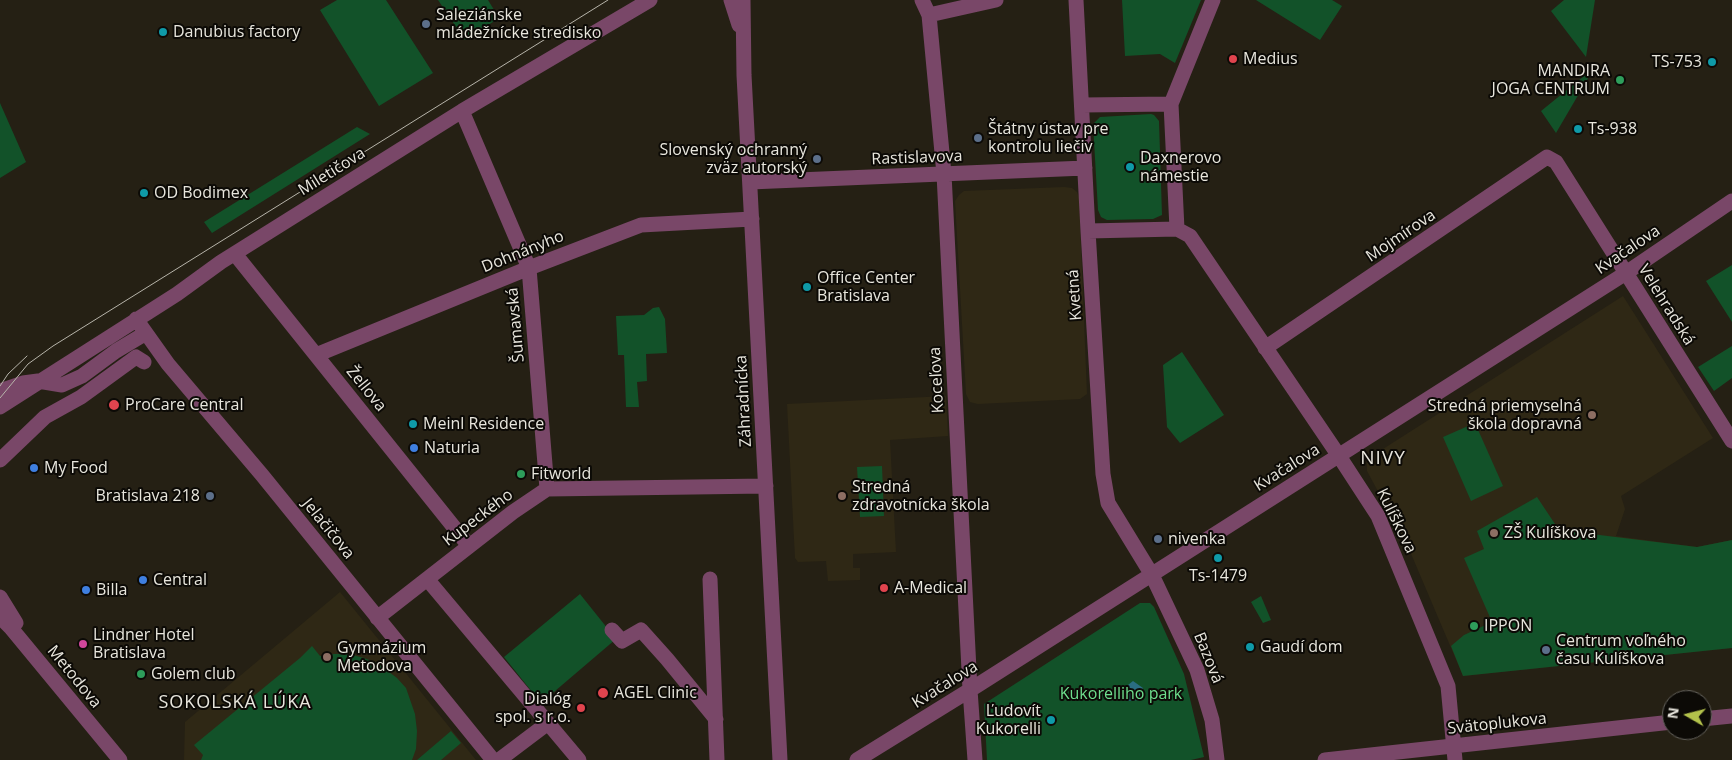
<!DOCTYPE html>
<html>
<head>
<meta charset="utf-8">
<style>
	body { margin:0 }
	#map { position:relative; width:1732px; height:760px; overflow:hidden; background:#252014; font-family:"Open Sans",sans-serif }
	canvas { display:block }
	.north { position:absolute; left:1662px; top:690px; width:50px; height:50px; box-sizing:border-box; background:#0c0a06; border:1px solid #64625c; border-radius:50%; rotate:278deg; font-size:14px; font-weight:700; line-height:20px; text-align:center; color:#e8e6dd }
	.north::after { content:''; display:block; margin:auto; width:18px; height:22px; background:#b3c24b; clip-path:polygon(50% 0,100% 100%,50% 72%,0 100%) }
</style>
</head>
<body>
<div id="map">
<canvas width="1732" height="760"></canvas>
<div class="north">N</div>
</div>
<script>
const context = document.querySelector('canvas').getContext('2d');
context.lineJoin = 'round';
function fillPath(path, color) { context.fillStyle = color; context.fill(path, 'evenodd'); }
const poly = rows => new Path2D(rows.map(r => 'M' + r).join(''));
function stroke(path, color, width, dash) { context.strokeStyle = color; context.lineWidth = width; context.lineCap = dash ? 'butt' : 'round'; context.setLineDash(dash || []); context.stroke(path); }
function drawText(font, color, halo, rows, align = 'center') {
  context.font = font + ' "Open Sans",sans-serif'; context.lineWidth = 4; context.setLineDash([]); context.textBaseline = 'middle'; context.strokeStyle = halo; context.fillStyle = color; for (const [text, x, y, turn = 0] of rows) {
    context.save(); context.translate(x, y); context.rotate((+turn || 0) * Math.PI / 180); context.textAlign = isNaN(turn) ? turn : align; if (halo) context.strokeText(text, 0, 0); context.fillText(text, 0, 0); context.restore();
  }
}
const built = poly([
	[1064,187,1072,188,1077,192,1079,197,1087,394,1080,399,978,404,970,402,966,394,955,201,959,195,964,191],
	[1623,296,1713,438,1621,496,1625,509,1616,536,1697,547,1732,540,1732,648,1463,676,1409,549,1367,471,1367,463,1372,456],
	[946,396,948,436,890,440,896,552,853,554,853,568,860,568,860,580,828,581,826,561,798,562,795,558,787,404],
	[340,592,476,760,184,760,185,722]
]);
const green = poly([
	[337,0,386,0,433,73,379,106,320,10],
	[438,0,488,0,499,18,465,40],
	[1122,0,1201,0,1175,63,1160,54,1125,56],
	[1256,0,1332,0,1342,6,1320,40],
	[1564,0,1595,0,1586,57,1551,11],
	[1594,68,1556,133,1541,111],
	[0,103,26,162,0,178],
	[1151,114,1154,115,1159,121,1162,215,1153,219,1107,220,1101,217,1098,210,1093,124,1100,117],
	[357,127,370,134,212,233,204,222],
	[1732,265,1732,322,1706,281],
	[659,307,665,319,667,353,646,354,647,381,637,382,639,407,626,407,624,355,618,355,616,316,644,315,653,308],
	[1732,346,1732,378,1714,391,1698,367],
	[1182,352,1224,415,1180,443,1167,427,1163,365],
	[1475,423,1503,486,1471,501,1443,437],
	[882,466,884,516,860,517,857,467],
	[1537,497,1559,530,1697,547,1732,540,1732,648,1463,676,1451,646,1464,635,1492,622,1464,558,1484,549,1477,531],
	[580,594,616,639,541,703,504,657],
	[1261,596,1271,620,1263,623,1251,602],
	[1140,603,1150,603,1154,607,1184,674,1204,757,1191,760,987,760,984,704],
	[312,646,320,656,334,654,349,654,364,658,377,663,397,678,406,688,415,714,417,731,416,749,412,760,201,760,203,755,194,745,300,658],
	[451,731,461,743,441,760,417,760]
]);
const water = poly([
	[1133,681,1143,688,1139,700,1127,701,1123,689]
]);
const minor = poly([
	[731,0,739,25],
	[743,0,744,75,780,760],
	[922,0,929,15,944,174,970,690,975,760],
	[1076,0,1088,231,1103,474,1108,503,1152,575,1197,670,1212,720,1217,760],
	[929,15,996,0],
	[1082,105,1171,104],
	[462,111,529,268,547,489],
	[750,182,1085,168],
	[1177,229,1171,104,1213,0],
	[1088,231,1177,229,1190,236,1339,456,1378,516,1448,686,1455,760],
	[235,254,469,546],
	[136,319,168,364,262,475,493,760],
	[1265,348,1547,157,1556,162,1732,441],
	[316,355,529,268,641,225,752,219],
	[0,391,23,383,38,381,62,385,82,376,116,351,146,333],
	[0,407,177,294,221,262,462,111,650,0],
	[0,460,45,417,81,397,136,357,144,362],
	[427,579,579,760],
	[710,579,717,760],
	[0,597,16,623],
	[0,617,11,628,120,760],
	[377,618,513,512,547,489,766,486],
	[612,630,622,641,641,630,667,659,716,719],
	[1702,719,1732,716],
	[499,760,548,723],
	[857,760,970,690,1626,273,1732,201],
	[1325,760,1672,722]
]);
const tram = poly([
	[0,386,8,374,27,356],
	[0,398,28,364,53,346,608,0]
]);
const markers = [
	[426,24,5,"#5c6f8a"],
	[163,32,5,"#0f9aa8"],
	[1233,59,5,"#e0444e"],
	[1712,62,5,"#0f9aa8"],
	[1620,80,5,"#2e9e5b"],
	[1578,129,5,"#0f9aa8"],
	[978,138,5,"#5c6f8a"],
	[817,159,5,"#5c6f8a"],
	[1130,167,5,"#0f9aa8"],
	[144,193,5,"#0f9aa8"],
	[807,287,5,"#0f9aa8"],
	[114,405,6,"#e0444e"],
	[1592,415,5,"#8d6e63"],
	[413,424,5,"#0f9aa8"],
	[414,448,5,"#3f7fe0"],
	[34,468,5,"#3f7fe0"],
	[521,474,5,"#2e9e5b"],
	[210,496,5,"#5c6f8a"],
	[842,496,5,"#8d6e63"],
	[1494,533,5,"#8d6e63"],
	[1158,539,5,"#5c6f8a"],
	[1218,558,5,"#0f9aa8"],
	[143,580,5,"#3f7fe0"],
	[884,588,5,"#e0444e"],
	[86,590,5,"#3f7fe0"],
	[1474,626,5,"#2e9e5b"],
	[83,644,5,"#d1479c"],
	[1250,647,5,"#0f9aa8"],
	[1546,650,5,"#5c6f8a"],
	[327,657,5,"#8d6e63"],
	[141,674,5,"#2e9e5b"],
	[603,693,6,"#e0444e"],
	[581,708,5,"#e0444e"],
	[1051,720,5,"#0f9aa8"]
];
const poiNames = [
	["Saleziánske",436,15],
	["mládežnícke stredisko",436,33],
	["Danubius factory",173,32],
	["Medius",1243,59],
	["TS-753",1702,62,"right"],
	["MANDIRA",1610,71,"right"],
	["JOGA CENTRUM",1610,89,"right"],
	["Štátny ústav pre",988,129],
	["kontrolu liečiv",988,147],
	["Ts-938",1588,129],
	["Slovenský ochranný",807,150,"right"],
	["zväz autorský",807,168,"right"],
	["Daxnerovo",1140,158],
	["námestie",1140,176],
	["OD Bodimex",154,193],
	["Office Center",817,278],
	["Bratislava",817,296],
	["ProCare Central",125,405],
	["Stredná priemyselná",1582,406,"right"],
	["škola dopravná",1582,424,"right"],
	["Meinl Residence",423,424],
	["Naturia",424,448],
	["My Food",44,468],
	["Fitworld",531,474],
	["Stredná",852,487],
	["zdravotnícka škola",852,505],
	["Bratislava 218",200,496,"right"],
	["ZŠ Kulíškova",1504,533],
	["nivenka",1168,539],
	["Ts-1479",1218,576,"center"],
	["Central",153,580],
	["A-Medical",894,588],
	["Billa",96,590],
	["IPPON",1484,626],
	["Lindner Hotel",93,635],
	["Bratislava",93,653],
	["Centrum voľného",1556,641],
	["času Kulíškova",1556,659],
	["Gaudí dom",1260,647],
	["Gymnázium",337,648],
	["Metodova",337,666],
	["Golem club",151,674],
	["AGEL Clinic",614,693],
	["Dialóg",571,699,"right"],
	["spol. s r.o.",571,717,"right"],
	["Ľudovít",1041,711,"right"],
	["Kukorelli",1041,729,"right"]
];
const streetNames = [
	["Rastislavova",917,158,-2],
	["Miletičova",332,172,-32],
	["Mojmírova",1401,236,-34],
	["Kvačalova",1628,250,-34],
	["Dohnányho",523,252,-22],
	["Kvetná",1075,295,-94],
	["Velehradská",1666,305,58],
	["Šumavská",516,325,-95],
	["Koceľova",937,380,-93],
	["Žellova",366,389,51],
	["Záhradnícka",744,401,-93],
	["Kvačalova",1287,468,-32],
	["Kupeckého",478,518,-37],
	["Kulíškova",1396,521,64],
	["Jelačičova",328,529,51],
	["Bazová",1208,658,68],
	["Metodova",74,677,51],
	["Kvačalova",945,685,-32],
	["Svätoplukova",1497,724,-6]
];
const parkNames = [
	["Kukorelliho park",1121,694]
];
const neighbourhoodNames = [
	["SOKOLSKÁ LÚKA",235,703]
];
const quarterNames = [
	["NIVY",1383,459]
];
fillPath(built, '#2f2815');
fillPath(green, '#125229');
fillPath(water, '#2a6d82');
stroke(minor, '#794768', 15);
stroke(tram, '#b7b4aa', 1);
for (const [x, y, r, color] of markers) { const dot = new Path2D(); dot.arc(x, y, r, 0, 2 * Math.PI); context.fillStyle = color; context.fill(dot); stroke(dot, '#0c0a06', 2); }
drawText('16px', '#e8e6dd', '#0c0a06', poiNames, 'left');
drawText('16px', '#e8e6dd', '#0c0a06', streetNames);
drawText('16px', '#6fdf8e', '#0c0a06', parkNames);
context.letterSpacing = '1px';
drawText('18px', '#e8e6dd', '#0c0a06', neighbourhoodNames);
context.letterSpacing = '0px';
context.letterSpacing = '1px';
drawText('19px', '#e8e6dd', '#0c0a06', quarterNames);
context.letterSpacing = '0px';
</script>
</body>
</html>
